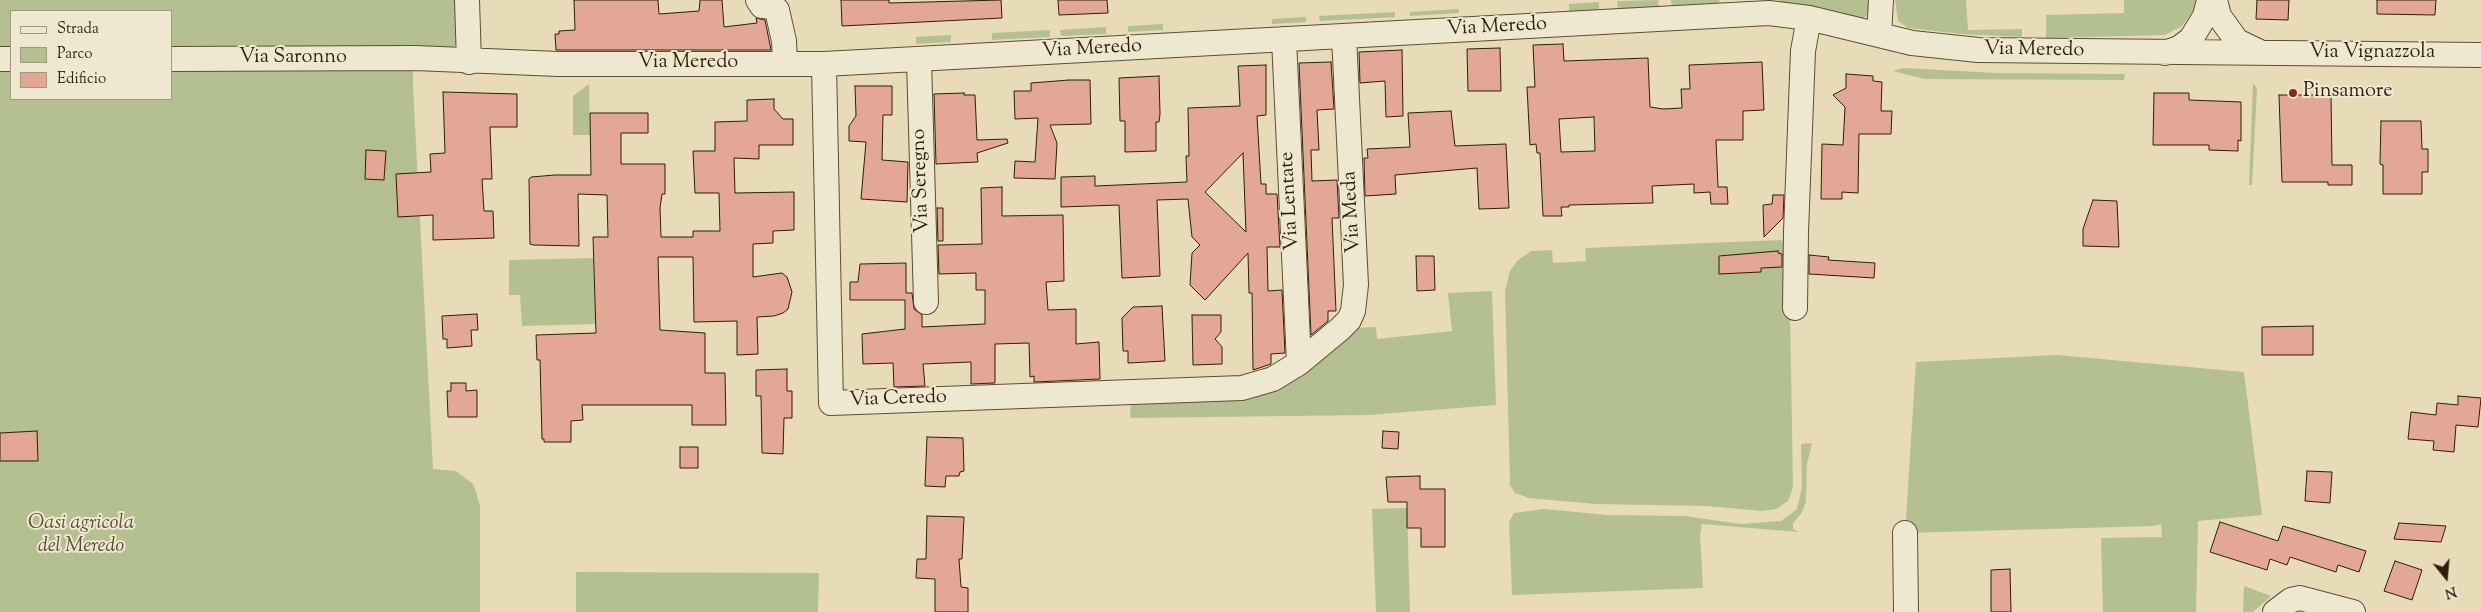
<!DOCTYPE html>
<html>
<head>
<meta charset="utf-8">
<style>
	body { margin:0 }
	#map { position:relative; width:2481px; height:612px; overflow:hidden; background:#e7dcb7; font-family:"Sorts Mill Goudy",serif }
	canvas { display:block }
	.legend { position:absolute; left:10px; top:10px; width:162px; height:90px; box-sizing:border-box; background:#efe8d0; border:1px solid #a29880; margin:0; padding:6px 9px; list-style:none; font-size:15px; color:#2f1f08 }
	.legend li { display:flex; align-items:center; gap:10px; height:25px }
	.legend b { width:25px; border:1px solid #a29880 }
	.north { position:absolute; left:2421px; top:552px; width:50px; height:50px; -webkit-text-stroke:4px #efe8d0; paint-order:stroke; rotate:163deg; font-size:14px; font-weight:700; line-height:20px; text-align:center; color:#2f1f08 }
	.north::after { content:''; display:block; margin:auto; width:18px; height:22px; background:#2f1f08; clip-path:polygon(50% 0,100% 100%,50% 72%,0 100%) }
</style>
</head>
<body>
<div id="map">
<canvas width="2481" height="612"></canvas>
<ul class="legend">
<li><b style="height:6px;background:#efe8d0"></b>Strada</li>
<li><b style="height:14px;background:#b4c08f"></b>Parco</li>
<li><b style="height:14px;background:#e2a795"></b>Edificio</li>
</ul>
<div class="north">N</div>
</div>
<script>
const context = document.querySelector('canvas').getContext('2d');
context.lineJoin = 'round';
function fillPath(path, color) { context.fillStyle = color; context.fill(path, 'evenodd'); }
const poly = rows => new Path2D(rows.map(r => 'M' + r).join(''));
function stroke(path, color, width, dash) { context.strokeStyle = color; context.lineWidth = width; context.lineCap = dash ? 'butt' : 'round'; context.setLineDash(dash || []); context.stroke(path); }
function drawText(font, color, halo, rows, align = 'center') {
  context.font = font + ' "Sorts Mill Goudy",serif'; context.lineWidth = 4; context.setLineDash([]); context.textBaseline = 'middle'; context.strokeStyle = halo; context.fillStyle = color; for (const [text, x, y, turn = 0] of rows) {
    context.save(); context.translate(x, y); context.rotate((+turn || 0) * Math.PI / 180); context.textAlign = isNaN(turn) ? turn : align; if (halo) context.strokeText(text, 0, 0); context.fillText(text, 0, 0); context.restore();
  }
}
const green = poly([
	[0,0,457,0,460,39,449,53,413,67,413,87,433,469,456,471,473,484,476,492,480,506,480,612,0,612],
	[11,11,171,11,171,99,11,99],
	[1658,0,1659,8,1618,10,1617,1],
	[1671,0,1719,0,1720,4,1672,7],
	[1779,0,1872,0,1869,14,1864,18,1858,19,1779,3],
	[1895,0,1966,0,1968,30,2022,29,2022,37,1961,34,1908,28,1898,21],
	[2124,0,2196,0,2193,11,2182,26,2165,35,2046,38,2046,15,2124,13],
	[1599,2,1599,11,1569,13,1569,4],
	[1459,9,1459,13,1410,16,1410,12],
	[1395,12,1395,17,1320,21,1319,16],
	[1306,17,1306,22,1272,24,1272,19],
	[1163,24,1163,30,1128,32,1128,26],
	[1106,27,1106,34,1061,36,1060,30],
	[1050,30,1050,37,992,40,992,33],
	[951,35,951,42,916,44,916,37],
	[1904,68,1996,73,2125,74,2124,80,1924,79,1893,71],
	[2253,83,2257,88,2252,185,2249,185],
	[589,84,590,135,573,135,573,96],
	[1781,240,1789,248,1793,487,1788,501,1776,509,1762,511,1706,506,1595,504,1529,498,1515,493,1510,485,1505,291,1510,271,1517,261,1531,251,1552,250,1553,263,1586,261,1585,248],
	[593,258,596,324,522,326,520,295,509,295,509,260],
	[1492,291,1496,405,1369,415,1130,418,1131,404,1221,397,1354,328,1376,327,1377,339,1452,331,1448,293],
	[2057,355,2244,372,2262,515,2198,521,2196,612,2103,612,2101,538,2162,537,2161,524,2153,526,1905,533,1916,362],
	[1812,443,1807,464,1806,502,1801,514,1793,523,1793,529,1799,532,1702,524,1700,535,1703,588,1512,595,1509,522,1514,513,1544,509,1607,515,1684,516,1741,524,1781,521,1797,509,1802,487,1801,444],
	[1407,508,1410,612,1376,612,1372,509],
	[576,572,819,573,818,612,576,612],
	[2244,586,2271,596,2253,612,2243,612]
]);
const building = poly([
	[574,0,658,0,659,14,699,11,700,0,722,0,724,27,757,23,756,18,765,20,771,50,556,50,555,34,559,34,559,31,575,30,574,0],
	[841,0,889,0,889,3,1001,0,1002,18,842,26,841,0],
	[1058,0,1107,0,1108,13,1059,15,1058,0],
	[2257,0,2289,0,2288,20,2256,19,2257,0],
	[2377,0,2436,0,2435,15,2377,14,2377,0],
	[1563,44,1564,61,1648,58,1650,107,1663,109,1682,108,1681,89,1690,89,1689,65,1762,62,1764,110,1743,111,1743,140,1716,140,1718,187,1727,187,1728,204,1711,204,1710,192,1694,193,1694,184,1652,186,1653,203,1569,205,1569,207,1561,207,1562,216,1543,216,1540,153,1537,153,1536,144,1530,145,1527,87,1535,87,1533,45,1563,44],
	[1594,117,1595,151,1561,152,1559,119,1594,117],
	[1500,48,1501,91,1468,91,1467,49,1500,48],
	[1402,50,1403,116,1386,117,1385,81,1360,83,1359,52,1402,50],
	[1331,62,1334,109,1317,110,1319,150,1311,150,1312,181,1337,180,1339,218,1332,218,1336,311,1328,311,1328,321,1311,335,1299,63,1331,62],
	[1266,65,1266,115,1257,116,1261,184,1266,184,1266,194,1277,194,1280,247,1267,247,1268,291,1282,290,1285,353,1271,354,1271,364,1253,370,1252,293,1249,293,1248,253,1205,300,1190,285,1192,253,1200,245,1192,237,1188,199,1157,200,1160,276,1122,278,1119,205,1061,207,1061,177,1095,176,1095,186,1187,182,1186,156,1189,156,1188,108,1240,106,1238,66,1266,65],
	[1243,153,1246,232,1205,192,1243,153],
	[1846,74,1873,76,1873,81,1882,82,1881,111,1892,111,1891,134,1859,134,1858,193,1842,192,1842,199,1821,199,1822,144,1843,145,1845,107,1833,95,1846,88,1846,74],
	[1159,76,1160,114,1159,122,1156,122,1156,151,1125,152,1125,121,1120,121,1119,78,1159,76],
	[1069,80,1090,80,1091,124,1050,125,1057,143,1055,179,1014,178,1015,161,1035,162,1038,118,1015,119,1014,91,1031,91,1031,83,1069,80],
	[855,86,892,86,892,115,883,115,882,160,908,162,907,202,861,199,866,142,849,141,849,126,856,116,855,86],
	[443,92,517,94,517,127,490,127,492,179,482,179,484,211,493,211,494,238,433,240,433,215,398,217,396,174,431,172,430,154,445,153,443,92],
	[964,93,964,95,975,95,977,140,1007,139,1008,143,977,153,978,162,936,164,934,94,964,93],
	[2154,93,2189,93,2189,100,2241,102,2241,141,2238,140,2238,151,2209,150,2209,145,2153,145,2154,93],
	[2279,95,2331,95,2332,165,2352,165,2352,185,2328,185,2328,182,2282,182,2279,95],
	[774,99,774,109,783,119,793,119,793,145,759,145,759,159,734,158,735,193,794,192,794,230,773,231,773,243,753,244,753,277,782,273,787,277,792,292,788,309,783,313,774,316,757,317,758,354,737,355,737,321,694,322,693,257,658,257,660,330,705,333,705,373,725,373,726,425,692,425,692,405,582,405,583,420,571,421,571,442,544,442,544,439,542,439,540,360,537,360,536,335,596,333,593,237,608,237,607,195,578,194,579,246,533,245,530,244,529,179,531,177,555,175,591,175,590,113,648,113,648,133,621,133,621,164,665,164,665,194,662,194,660,208,661,237,693,237,693,231,720,231,719,193,695,193,693,151,715,151,715,122,747,121,747,100,774,99],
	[1451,111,1455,146,1506,144,1509,208,1479,209,1477,168,1395,175,1396,194,1365,196,1364,158,1368,158,1367,149,1410,147,1408,113,1451,111],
	[2381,121,2421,121,2422,149,2428,149,2428,172,2422,172,2422,194,2383,194,2383,165,2380,164,2381,121],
	[366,150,386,151,384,180,365,179,366,150],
	[1002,187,1002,216,1063,215,1064,281,1046,282,1048,310,1076,309,1076,344,1099,342,1100,379,1034,382,1034,376,1030,377,1029,343,995,344,995,383,971,384,971,362,923,364,925,386,894,387,893,363,863,364,862,334,905,329,905,300,850,300,850,282,858,282,860,264,906,263,906,293,912,293,914,309,922,315,922,327,985,324,985,290,976,290,976,273,939,274,938,245,982,244,981,188,1002,187],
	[1773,195,1784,195,1783,218,1764,237,1763,205,1772,204,1773,195],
	[2093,200,2117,201,2119,247,2083,246,2083,229,2093,200],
	[937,208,943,208,943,241,938,241,937,208],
	[1778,251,1778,253,1782,254,1782,267,1761,268,1761,272,1719,274,1719,256,1778,251],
	[1809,255,1829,257,1828,260,1875,263,1874,278,1809,274,1809,255],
	[1416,256,1434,256,1435,290,1417,291,1416,256],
	[1162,306,1165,361,1128,363,1128,351,1123,351,1122,318,1133,307,1162,306],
	[477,314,478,330,471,330,472,346,447,348,447,339,443,339,442,316,477,314],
	[1192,315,1221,315,1221,332,1215,339,1222,347,1222,364,1193,365,1192,315],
	[2313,326,2313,355,2262,355,2262,327,2313,326],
	[787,369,787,391,792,391,792,418,784,418,783,454,762,453,761,396,756,396,756,370,787,369],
	[451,383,466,383,466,391,477,390,477,417,448,417,447,391,451,391,451,383],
	[2458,396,2481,398,2478,427,2456,425,2454,452,2433,450,2434,441,2408,439,2411,412,2436,415,2437,403,2458,405,2458,396],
	[37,431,38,461,0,461,0,433,37,431],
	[1383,431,1399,432,1398,449,1382,448,1383,431],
	[927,437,963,438,964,471,960,472,959,476,946,476,945,487,925,486,927,437],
	[680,447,698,447,698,468,680,468,680,447],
	[2307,471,2332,472,2330,503,2305,501,2307,471],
	[1420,476,1420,489,1445,489,1445,547,1421,547,1421,528,1407,528,1407,502,1388,502,1386,477,1420,476],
	[927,516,964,517,962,559,959,559,961,587,968,588,968,612,935,612,935,579,916,578,917,559,926,559,927,516],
	[2220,522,2278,541,2283,526,2366,551,2359,572,2338,565,2336,572,2290,557,2287,565,2270,559,2267,570,2210,552,2220,522],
	[2399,523,2446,526,2441,542,2394,539,2399,523],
	[2395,561,2422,570,2412,600,2384,591,2395,561],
	[2010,569,2011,612,1991,612,1991,570,2010,569]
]);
const minor = poly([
	[467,0,469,62],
	[758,0,762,6,774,7,777,10,784,41,785,64],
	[2215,0,2219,16,2237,41,2262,53],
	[1879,35,1881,0],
	[1284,39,1299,363],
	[2165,53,2179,48,2191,39,2205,16,2209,0],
	[0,59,11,59],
	[171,59,415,58,558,64,824,64,1769,13,1809,18,1912,43,1978,50,2481,55],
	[919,60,926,302],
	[824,64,831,403,1242,388,1273,379,1299,363,1340,329,1349,320,1353,311,1356,285,1344,36],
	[1795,308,1796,232,1803,51,1809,18],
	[1905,533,1906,612],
	[2275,612,2291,600,2300,598,2353,612]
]);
const markers = [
	[2293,93,5,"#8f2418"]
];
const streetNames = [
	["Via Meredo",1497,28,-3],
	["Via Meredo",1092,50,-3],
	["Via Meredo",2034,51,1],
	["Via Vignazzola",2372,54],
	["Via Saronno",293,59],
	["Via Meredo",688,64],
	["Via Seregno",922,181,-92],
	["Via Lentate",1291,201,-93],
	["Via Meda",1353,212,-93],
	["Via Ceredo",898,400,-2]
];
const poiNames = [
	["Pinsamore",2303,93]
];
const parkNames = [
	["Oasi agricola",81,525],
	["del Meredo",81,548]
];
fillPath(green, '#b4c08f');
fillPath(building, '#e2a795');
stroke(building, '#2f1f08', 1);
stroke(minor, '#5d4e34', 26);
stroke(minor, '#efe8d0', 24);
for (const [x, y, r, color] of markers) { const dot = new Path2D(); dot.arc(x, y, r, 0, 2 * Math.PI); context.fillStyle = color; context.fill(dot); stroke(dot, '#efe8d0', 2); }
drawText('20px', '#2f1f08', '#efe8d0', streetNames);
drawText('20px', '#2f1f08', '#efe8d0', poiNames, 'left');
drawText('italic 20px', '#574f30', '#efe8d0', parkNames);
</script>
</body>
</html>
